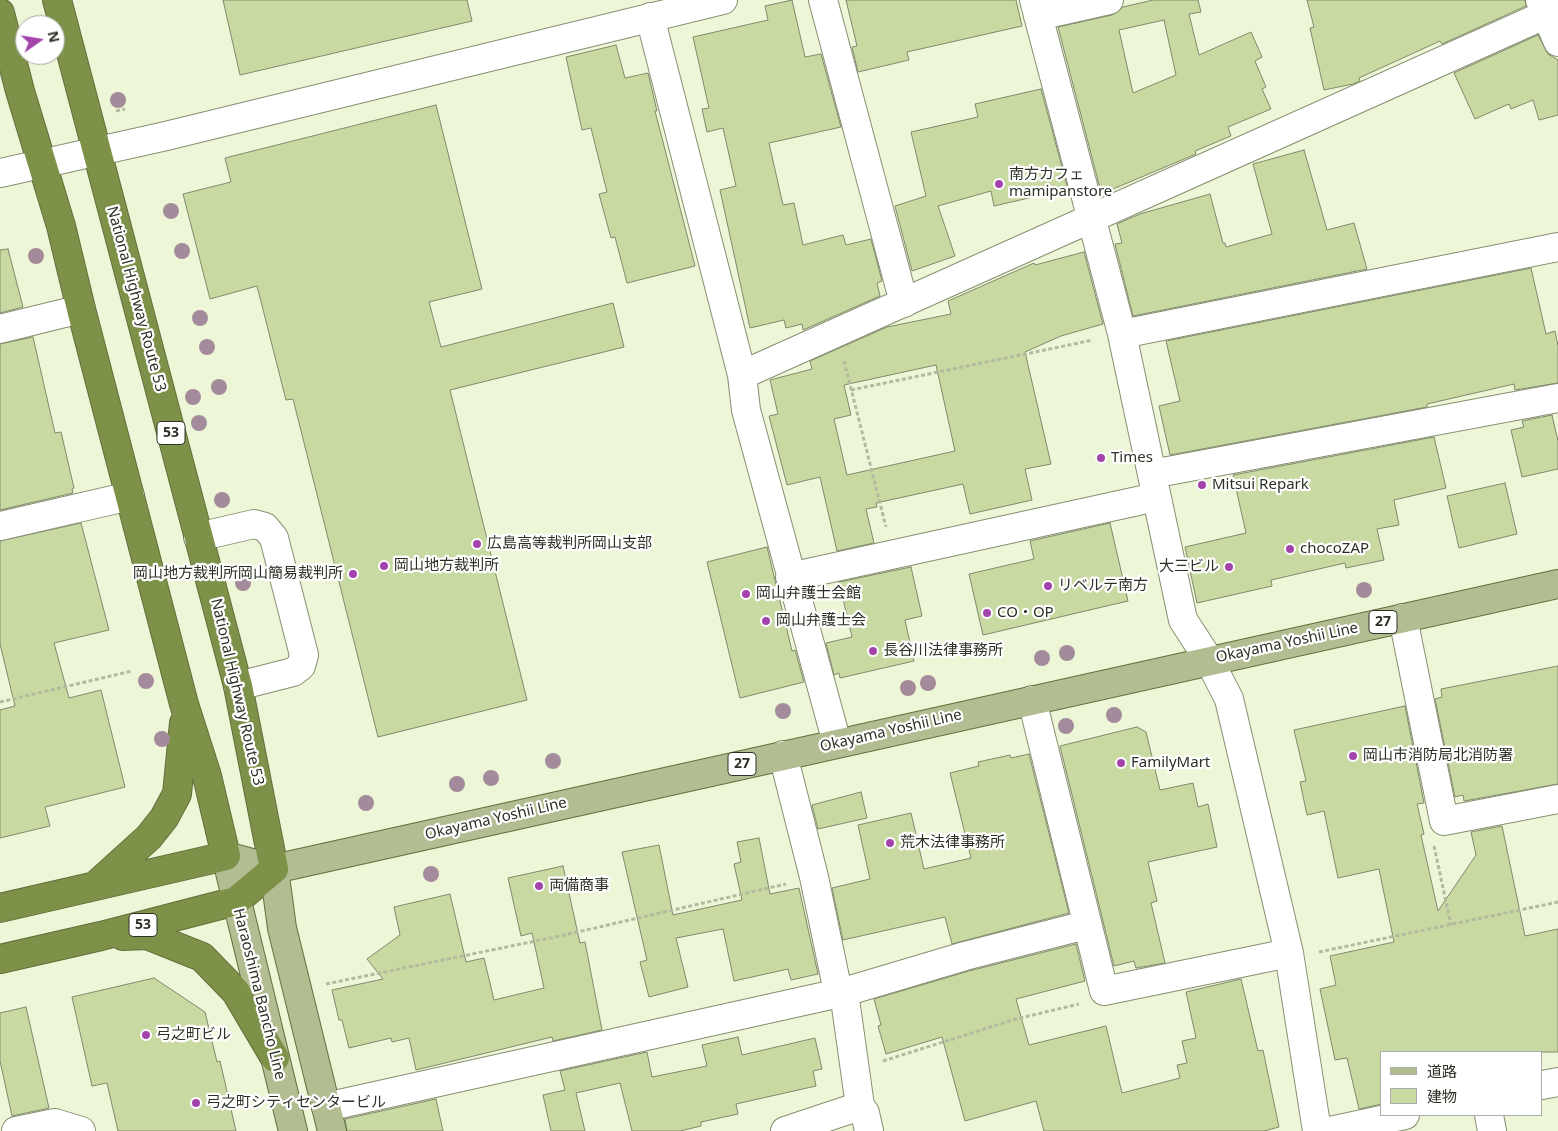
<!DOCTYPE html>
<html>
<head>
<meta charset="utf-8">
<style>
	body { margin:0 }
	#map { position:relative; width:1558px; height:1131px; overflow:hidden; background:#edf6d6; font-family:"Noto Sans","Noto Sans JP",sans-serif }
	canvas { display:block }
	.legend { position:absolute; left:1380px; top:1051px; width:162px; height:65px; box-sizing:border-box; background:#fff; border:1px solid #abada8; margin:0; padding:6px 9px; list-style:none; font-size:15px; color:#2d3125 }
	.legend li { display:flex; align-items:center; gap:10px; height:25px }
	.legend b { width:25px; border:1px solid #abada8 }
	.north { position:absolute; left:15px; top:15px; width:50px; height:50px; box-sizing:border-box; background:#fff; border:1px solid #abada8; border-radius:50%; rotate:77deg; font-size:14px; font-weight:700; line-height:20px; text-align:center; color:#2d3125 }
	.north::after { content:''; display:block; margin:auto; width:18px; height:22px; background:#a343ab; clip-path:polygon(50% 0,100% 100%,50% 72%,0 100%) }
</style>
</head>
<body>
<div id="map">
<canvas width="1558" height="1131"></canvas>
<ul class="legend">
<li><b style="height:6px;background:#b2bd92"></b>道路</li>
<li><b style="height:14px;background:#c9d9a2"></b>建物</li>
</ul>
<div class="north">N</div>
</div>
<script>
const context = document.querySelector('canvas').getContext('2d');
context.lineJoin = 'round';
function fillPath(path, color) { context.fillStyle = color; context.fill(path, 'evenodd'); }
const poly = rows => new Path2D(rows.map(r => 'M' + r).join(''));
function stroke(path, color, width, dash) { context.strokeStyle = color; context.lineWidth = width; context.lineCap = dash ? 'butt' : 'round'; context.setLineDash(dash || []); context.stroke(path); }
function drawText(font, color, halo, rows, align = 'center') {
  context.font = font + ' "Noto Sans","Noto Sans JP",sans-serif'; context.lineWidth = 4.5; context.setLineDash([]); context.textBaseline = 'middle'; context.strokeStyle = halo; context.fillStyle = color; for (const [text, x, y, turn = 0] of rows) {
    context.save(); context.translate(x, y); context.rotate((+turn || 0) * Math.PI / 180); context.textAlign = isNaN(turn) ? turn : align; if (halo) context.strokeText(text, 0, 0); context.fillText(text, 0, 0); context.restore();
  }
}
const building = poly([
	[223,0,467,0,472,21,240,75,223,0],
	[792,0,805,57,821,54,841,127,769,143,783,205,794,203,803,245,843,235,846,245,871,239,882,281,877,283,880,296,803,330,802,324,786,328,784,320,750,328,720,190,736,186,723,128,707,132,702,109,709,108,693,37,768,20,765,6,792,0],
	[846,0,1016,0,1022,26,907,52,909,60,858,72,852,47,857,46,846,0],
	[1153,0,1198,0,1201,12,1189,14,1199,55,1251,32,1262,57,1255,61,1266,87,1262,89,1271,109,1228,127,1231,136,1195,151,1196,154,1113,189,1101,192,1058,27,1112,15,1123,7,1153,0],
	[1164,20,1176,75,1133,93,1119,30,1164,20],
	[1307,0,1525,0,1526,6,1442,44,1440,41,1359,78,1360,81,1353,84,1324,90,1310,28,1314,27,1307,0],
	[1538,35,1548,54,1558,60,1558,115,1539,120,1533,100,1511,109,1509,104,1475,119,1454,73,1538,35],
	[616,45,625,78,648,73,657,111,655,111,695,266,627,283,615,237,611,238,599,194,607,192,591,128,582,130,566,57,616,45],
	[1041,89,1068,189,994,206,991,191,938,206,955,256,912,271,895,206,926,196,911,132,978,117,975,104,1041,89],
	[436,105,482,289,429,302,441,347,613,303,624,347,450,390,527,700,378,737,293,399,286,400,257,286,210,299,183,194,231,182,225,158,436,105],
	[1304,150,1327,230,1354,223,1367,269,1133,316,1115,244,1122,243,1117,224,1140,214,1210,194,1223,243,1225,243,1226,247,1272,234,1253,164,1304,150],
	[8,249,23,307,0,313,0,250,8,249],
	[1084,252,1103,324,1061,336,1025,352,1051,464,1025,469,1032,500,970,514,963,484,876,503,877,507,866,509,874,543,837,551,820,477,787,485,769,416,778,414,770,380,812,369,810,361,887,327,951,314,948,301,1034,263,1035,265,1084,252],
	[936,365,955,451,847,475,834,419,851,415,844,385,936,365],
	[1531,268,1546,334,1555,331,1558,346,1558,383,1515,390,1514,384,1427,404,1427,407,1170,455,1159,406,1180,401,1166,341,1531,268],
	[33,337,55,433,61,432,74,488,72,489,73,493,0,510,0,344,33,337],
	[1552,415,1558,441,1558,469,1522,477,1511,430,1524,427,1522,421,1552,415],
	[1434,437,1446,488,1394,500,1399,525,1377,529,1384,560,1346,568,1345,563,1271,580,1272,586,1197,603,1185,547,1246,533,1233,475,1434,437],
	[1505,483,1517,534,1459,548,1447,496,1505,483],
	[81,523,109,630,54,643,69,698,101,690,125,787,45,807,50,826,0,838,0,710,15,706,0,644,0,541,81,523],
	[1110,523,1128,601,983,635,969,574,1034,559,1030,541,1110,523],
	[767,547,792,651,795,650,804,682,740,698,707,562,767,547],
	[911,567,922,616,905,620,914,661,840,678,839,673,834,675,826,643,852,637,839,582,911,567],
	[1558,666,1558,784,1464,801,1463,795,1455,797,1435,699,1442,697,1441,689,1558,666],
	[1405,706,1424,803,1417,804,1424,834,1421,835,1438,911,1476,855,1471,832,1502,826,1525,936,1558,929,1558,1052,1382,1052,1382,1104,1359,1109,1347,1058,1335,1060,1320,989,1336,985,1330,956,1394,942,1379,869,1338,878,1324,811,1307,815,1300,782,1306,781,1294,730,1405,706],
	[1137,727,1146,732,1160,790,1193,783,1198,807,1208,804,1217,847,1148,862,1157,901,1151,903,1165,963,1136,968,1134,961,1114,966,1060,746,1137,727],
	[1029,754,1069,913,952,944,945,917,843,940,832,888,870,879,858,825,911,813,924,869,971,858,950,773,979,766,978,762,1010,755,1011,758,1029,754],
	[861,792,867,818,818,829,812,805,861,792],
	[759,838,770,894,799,888,818,974,791,980,788,969,734,981,723,929,676,938,688,987,649,997,640,962,647,960,622,852,659,845,673,915,742,900,734,864,741,862,737,842,759,838],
	[563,866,580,943,585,942,602,1030,553,1041,552,1037,416,1070,409,1038,392,1042,391,1038,349,1048,342,1020,339,1020,332,990,383,979,367,959,400,935,394,907,450,894,466,962,484,958,494,1000,544,988,532,933,521,936,508,878,563,866],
	[1076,944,1085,981,1016,999,1029,1045,1106,1026,1122,1093,1180,1078,1177,1065,1187,1063,1182,1041,1196,1038,1186,992,1241,979,1258,1051,1263,1050,1279,1127,1264,1131,1044,1131,1036,1101,965,1121,942,1037,886,1054,878,1026,881,1025,874,999,969,971,1076,944],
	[154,978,205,1012,217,1062,220,1061,236,1131,118,1131,107,1083,92,1086,72,997,154,978],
	[26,1007,49,1108,12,1116,0,1061,0,1013,26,1007],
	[738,1037,742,1055,815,1038,822,1069,813,1071,816,1086,736,1104,738,1114,701,1122,701,1126,680,1131,632,1131,620,1083,576,1093,585,1131,551,1131,543,1095,565,1090,560,1071,647,1052,652,1077,707,1066,702,1045,738,1037],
	[436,1099,443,1131,347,1131,345,1119,436,1099]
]);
const path = poly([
	[116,111,125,109],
	[844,361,886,527],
	[851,390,1093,340],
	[0,702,132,671],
	[1434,846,1451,925],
	[1319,952,1558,902],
	[326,984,560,936,786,884],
	[883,1061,1016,1019,1079,1004]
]);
const minor = poly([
	[823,0,904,303],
	[1034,0,1122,334,1183,620,1209,660,1229,699,1289,953,1317,1131],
	[1540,0,1558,42],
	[1038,16,1109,0],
	[650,17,742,375,746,410,837,743],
	[0,173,166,136,723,0],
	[0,329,81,309],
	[1122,334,1558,247],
	[742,375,1558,9],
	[1152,474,1558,398],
	[0,526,130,496],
	[198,537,254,524,265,527,274,538,304,655,301,666,293,672,238,686],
	[790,577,1156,497],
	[1403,618,1444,821,1558,799],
	[1032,700,1104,991,1289,953],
	[783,755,814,877,838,992],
	[844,992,860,1106,865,1113,869,1131],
	[1542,1085,1558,1082],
	[326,1107,844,992,965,956,1086,925],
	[1489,1115,1492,1131],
	[16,1131,55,1123,81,1131],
	[785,1131,860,1106],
	[1330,1131,1405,1115]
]);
const major = poly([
	[274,869,282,928,332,1131],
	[293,1131,226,856,274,869,1558,584]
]);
const highway = poly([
	[0,13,20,91,61,226,81,309,184,704,207,776,226,856,0,908],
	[96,885,149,837,164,818,177,794,184,723],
	[123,936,147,935,202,957,236,992,275,1058],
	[0,959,101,936,236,901,274,869,238,686,57,0]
]);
const trees = [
	[118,100],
	[171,211],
	[182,251],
	[36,256],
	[200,318],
	[207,347],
	[219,387],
	[193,397],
	[199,423],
	[222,500],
	[243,583],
	[1364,590],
	[1067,653],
	[1042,658],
	[146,681],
	[928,683],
	[908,688],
	[783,711],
	[1114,715],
	[1066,726],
	[162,739],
	[553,761],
	[491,778],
	[457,784],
	[366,803],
	[431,874]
];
const markers = [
	[999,184,5,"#a343ab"],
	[1101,458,5,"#a343ab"],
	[1202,485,5,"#a343ab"],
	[477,544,5,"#a343ab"],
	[1290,549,5,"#a343ab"],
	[384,566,5,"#a343ab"],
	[1229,567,5,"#a343ab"],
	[353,574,5,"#a343ab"],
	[1048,586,5,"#a343ab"],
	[746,594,5,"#a343ab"],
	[987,613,5,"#a343ab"],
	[766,621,5,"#a343ab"],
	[873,651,5,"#a343ab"],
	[1353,756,5,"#a343ab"],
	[1121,763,5,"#a343ab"],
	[890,843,5,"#a343ab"],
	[539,886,5,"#a343ab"],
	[146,1035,5,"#a343ab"],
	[196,1103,5,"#a343ab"]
];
const shields = [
	[171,433,28],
	[1383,622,28],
	[742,764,28],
	[143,925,28]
];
const shieldNames = [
	["53",171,433],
	["27",1383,622],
	["27",742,764],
	["53",143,925]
];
const poiNames = [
	["南方カフェ",1009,175],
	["mamipanstore",1009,192],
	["Times",1111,458],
	["Mitsui Repark",1212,485],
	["広島高等裁判所岡山支部",487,544],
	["chocoZAP",1300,549],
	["岡山地方裁判所",394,566],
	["大三ビル",1219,567,"right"],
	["岡山地方裁判所岡山簡易裁判所",343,574,"right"],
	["リベルテ南方",1058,586],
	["岡山弁護士会館",756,594],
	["CO・OP",997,613],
	["岡山弁護士会",776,621],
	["長谷川法律事務所",883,651],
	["岡山市消防局北消防署",1363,756],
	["FamilyMart",1131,763],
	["荒木法律事務所",900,843],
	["両備商事",549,886],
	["弓之町ビル",156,1035],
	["弓之町シティセンタービル",206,1103]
];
const streetNames = [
	["National Highway Route 53",136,299,75],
	["Okayama Yoshii Line",1287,643,-12],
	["National Highway Route 53",237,692,77],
	["Okayama Yoshii Line",891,731,-13],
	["Okayama Yoshii Line",496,819,-13],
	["Haraoshima Bancho Line",259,994,76]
];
fillPath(building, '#c9d9a2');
stroke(building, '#81896c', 1);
stroke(minor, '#878f72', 30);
stroke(major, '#626f3c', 30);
stroke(highway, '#626f3c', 30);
stroke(path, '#b3baa0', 3, [4, 2.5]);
stroke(minor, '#fff', 28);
stroke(major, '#b2bd92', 28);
stroke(highway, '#7e9149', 28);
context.fillStyle = '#a38b9b';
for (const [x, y] of trees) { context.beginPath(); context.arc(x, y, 8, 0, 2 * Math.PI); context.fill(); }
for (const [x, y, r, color] of markers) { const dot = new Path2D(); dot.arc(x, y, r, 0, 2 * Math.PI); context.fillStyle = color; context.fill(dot); stroke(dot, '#fff', 2); }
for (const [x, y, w] of shields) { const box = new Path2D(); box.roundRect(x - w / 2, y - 11.5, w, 23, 4); context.fillStyle = '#fff'; context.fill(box); stroke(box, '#2d3125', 1); }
drawText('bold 14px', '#2d3125', null, shieldNames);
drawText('15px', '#2d3125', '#fff', poiNames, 'left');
drawText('15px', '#2d3125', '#fff', streetNames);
</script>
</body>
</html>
